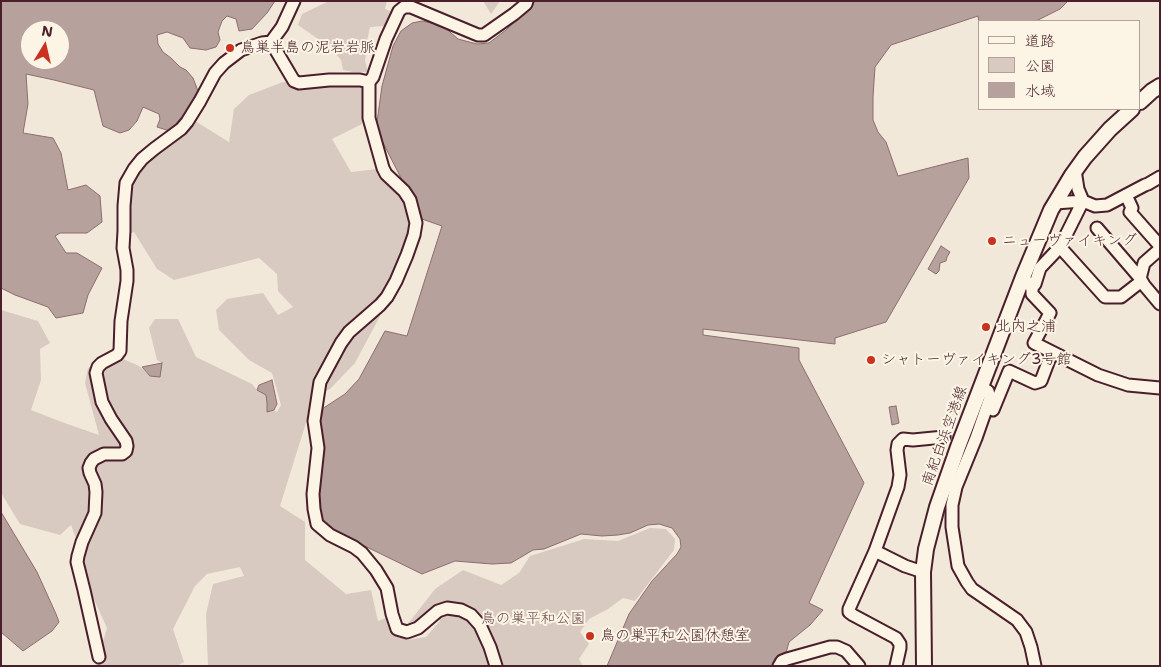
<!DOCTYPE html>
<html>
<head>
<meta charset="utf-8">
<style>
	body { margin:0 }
	#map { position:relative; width:1161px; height:667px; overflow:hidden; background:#f1e8da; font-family:"Shantell Sans","Klee One",sans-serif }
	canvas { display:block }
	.frame { position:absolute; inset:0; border:2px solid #4a1f2b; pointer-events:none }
	.legend { position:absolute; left:978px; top:20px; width:162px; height:90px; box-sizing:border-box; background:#fcf5e5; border:1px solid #b59f9b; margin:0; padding:6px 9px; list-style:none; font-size:15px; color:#4a1f2b }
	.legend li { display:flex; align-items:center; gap:10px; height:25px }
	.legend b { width:25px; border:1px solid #b59f9b }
	.north { position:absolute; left:20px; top:20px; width:50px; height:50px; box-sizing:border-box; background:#fcf5e5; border:1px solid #b59f9b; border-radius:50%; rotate:9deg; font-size:14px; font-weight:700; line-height:20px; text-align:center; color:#4a1f2b }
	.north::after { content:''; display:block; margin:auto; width:18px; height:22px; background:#c8321e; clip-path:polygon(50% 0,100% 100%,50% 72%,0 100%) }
</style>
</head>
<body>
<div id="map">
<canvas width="1161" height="667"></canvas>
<div class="frame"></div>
<ul class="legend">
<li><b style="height:6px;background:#fcf5e5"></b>道路</li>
<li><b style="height:14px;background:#d8cac0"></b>公園</li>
<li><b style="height:14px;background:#b6a19c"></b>水域</li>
</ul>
<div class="north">N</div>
</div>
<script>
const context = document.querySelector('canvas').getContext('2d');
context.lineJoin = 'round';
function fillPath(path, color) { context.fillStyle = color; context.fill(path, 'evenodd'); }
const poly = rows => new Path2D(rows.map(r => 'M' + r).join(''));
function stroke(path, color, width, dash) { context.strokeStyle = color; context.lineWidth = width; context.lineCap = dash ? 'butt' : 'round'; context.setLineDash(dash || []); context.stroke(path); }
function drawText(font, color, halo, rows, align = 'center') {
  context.font = font + ' "Shantell Sans","Klee One",sans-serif'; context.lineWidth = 4; context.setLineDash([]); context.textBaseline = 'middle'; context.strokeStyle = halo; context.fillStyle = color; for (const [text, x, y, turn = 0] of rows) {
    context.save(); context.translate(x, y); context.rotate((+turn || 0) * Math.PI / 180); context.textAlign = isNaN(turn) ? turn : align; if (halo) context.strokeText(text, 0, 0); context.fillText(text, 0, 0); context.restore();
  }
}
const green = poly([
	[329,1,387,1,385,9,395,13,385,26,370,27,367,41,365,61,368,72,353,72,343,70,341,60,331,48,298,25,302,14],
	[483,1,500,1,491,14],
	[283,82,365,86,362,124,332,139,351,172,377,169,396,193,407,209,412,225,396,270,385,293,380,316,355,363,330,389,314,397,280,506,305,522,305,560,346,594,371,590,378,621,386,618,395,636,407,640,426,637,440,621,439,618,415,634,407,625,435,589,463,570,501,585,519,573,530,556,584,539,618,541,650,528,666,529,675,539,674,550,635,601,623,598,608,609,589,619,580,632,589,644,579,659,583,666,208,666,206,614,213,584,244,576,240,567,207,574,195,586,173,629,184,662,177,666,97,666,96,664,107,628,89,588,83,557,71,525,60,535,20,524,1,493,1,310,38,321,50,343,40,349,41,380,31,410,59,421,99,435,85,383,88,368,112,354,139,366,150,376,162,363,157,360,149,328,155,319,178,319,196,357,252,384,257,390,266,395,267,403,267,412,274,410,277,412,281,405,272,373,249,360,219,330,216,310,227,299,263,293,278,315,293,307,278,291,277,274,259,258,174,280,157,269,134,232,127,234,130,180,150,158,195,121,229,142,234,109,249,95]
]);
const water = poly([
	[1,1,275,1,267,13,252,29,239,31,236,19,227,16,222,21,218,32,220,40,216,47,206,50,190,48,183,38,167,32,157,35,158,44,163,52,171,58,180,67,186,70,193,78,198,91,193,110,173,132,157,127,160,119,159,114,143,107,137,121,129,130,120,133,103,126,94,90,54,80,26,74,28,104,23,133,53,138,61,153,68,190,86,185,100,196,102,222,87,233,60,233,55,236,66,253,77,253,102,268,88,295,83,313,56,318,48,307,15,295,1,288,1,1],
	[30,30,60,30,60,60,30,60,30,30],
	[533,1,1068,1,1060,9,1036,21,980,21,979,23,978,16,891,45,875,67,873,97,873,120,878,132,886,142,898,176,968,158,969,178,886,322,835,338,835,344,703,329,703,335,799,348,799,360,864,483,809,603,823,610,810,625,789,642,786,653,775,658,772,666,607,666,629,614,652,581,677,554,681,547,680,539,672,528,659,524,648,525,630,533,618,535,602,536,581,534,544,549,533,550,511,563,492,564,455,561,422,574,328,528,322,520,318,505,324,447,320,423,322,409,345,394,359,379,385,331,407,336,442,226,422,219,376,129,382,86,393,46,401,31,412,23,422,21,442,25,458,39,477,44,489,43,506,30,530,7,533,1],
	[941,246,950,252,947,257,946,261,940,263,939,271,936,274,928,269,941,246],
	[162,363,160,377,150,376,142,367,162,363],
	[272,380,277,404,274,410,267,412,267,403,266,395,257,390,259,385,272,380],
	[896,406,899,423,892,425,889,407,896,406],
	[1,512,37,572,56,614,59,622,52,631,23,651,1,632,1,512]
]);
const minorTunnel = poly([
	[944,437,971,439]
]);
const minor = poly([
	[271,42,294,81,299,83,329,80,360,80,369,82,369,118,383,168,386,174,404,191,410,200,416,223,414,235,407,255,396,281,387,297,380,305,349,332,341,343,320,382,314,421,318,448,313,494,314,509,317,524,330,535,354,547,362,553,376,570,387,588,392,614,397,629,407,632,418,628,438,611,447,608,461,610,471,615,480,625,490,647,496,666],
	[369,82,373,77,386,39,399,11,404,7,411,7,478,35,484,35,514,14,526,4,527,1],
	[1075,170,1078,189,1083,201,1095,206,1107,205,1145,185,1148,184,1160,177],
	[1126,195,1132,208,1130,212,1160,246],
	[1055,203,1083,201],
	[1097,228,1140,278,1144,285,1160,304],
	[1060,247,1105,297,1121,297,1139,283,1144,263,1160,249],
	[1023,277,1032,288,1032,294,1050,313,1034,343,1098,375,1128,385,1160,388],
	[1032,288,1035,284,1040,268,1060,247,1083,201],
	[980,388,988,391,990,398,976,438,956,487,952,505,952,527,958,566,967,582,972,589,1017,620,1026,632,1031,647,1035,666],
	[993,410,1009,371,1035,383,1041,381,1052,352],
	[875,551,905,566,923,572],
	[99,657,84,590,77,562,78,556,82,542,95,513,96,492,95,484,90,473,89,468,91,463,94,459,104,454,122,454,126,451,127,446,126,441,111,419,102,402,96,373,98,367,102,363,117,355,120,351,121,321,127,281,127,270,123,248,124,231,124,206,126,183,134,169,142,159,154,149,181,129,187,122,200,101,215,73,224,63,241,50,262,43,271,42,282,27,294,1],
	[779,666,782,661,787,659,830,647,837,647,846,651,859,666],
	[896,666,900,648,900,644,896,638,853,615,849,612,849,609,875,551,898,487,900,475,897,450,898,444,903,439,913,440,944,437]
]);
const major = poly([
	[1140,102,1152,91,1160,86],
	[924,666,923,572,926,549,937,507,958,447,1023,277,1051,210,1072,175,1085,157,1110,129,1132,109]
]);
const markers = [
	[230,48,5,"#c8321e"],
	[992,241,5,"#c8321e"],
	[986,327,5,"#c8321e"],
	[871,360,5,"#c8321e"],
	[590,636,5,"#c8321e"]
];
const poiNames = [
	["鳥巣半島の泥岩岩脈",240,48],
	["ニューヴァイキング",1002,241],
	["北内之浦",996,327],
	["シャトーヴァイキング3号館",881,360],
	["鳥の巣平和公園休憩室",600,636]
];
const streetNames = [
	["南紀白浜空港線",945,436,-70]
];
const parkNames = [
	["鳥の巣平和公園",533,619]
];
fillPath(green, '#d8cac0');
fillPath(water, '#b6a19c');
stroke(water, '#8b6d6f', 1);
stroke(minorTunnel, '#d0c0b7', 11, [11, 5.5]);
stroke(minor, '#4a1f2b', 15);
stroke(major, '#4a1f2b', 18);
stroke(minor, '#fcf5e5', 11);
stroke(major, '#fcf5e5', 14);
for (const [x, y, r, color] of markers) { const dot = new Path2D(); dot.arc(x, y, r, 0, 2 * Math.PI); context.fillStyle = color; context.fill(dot); stroke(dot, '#fcf5e5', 2); }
drawText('15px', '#4a1f2b', '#fcf5e5', poiNames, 'left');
drawText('15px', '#4a1f2b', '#fcf5e5', streetNames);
drawText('15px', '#6e4a50', '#fcf5e5', parkNames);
</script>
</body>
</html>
